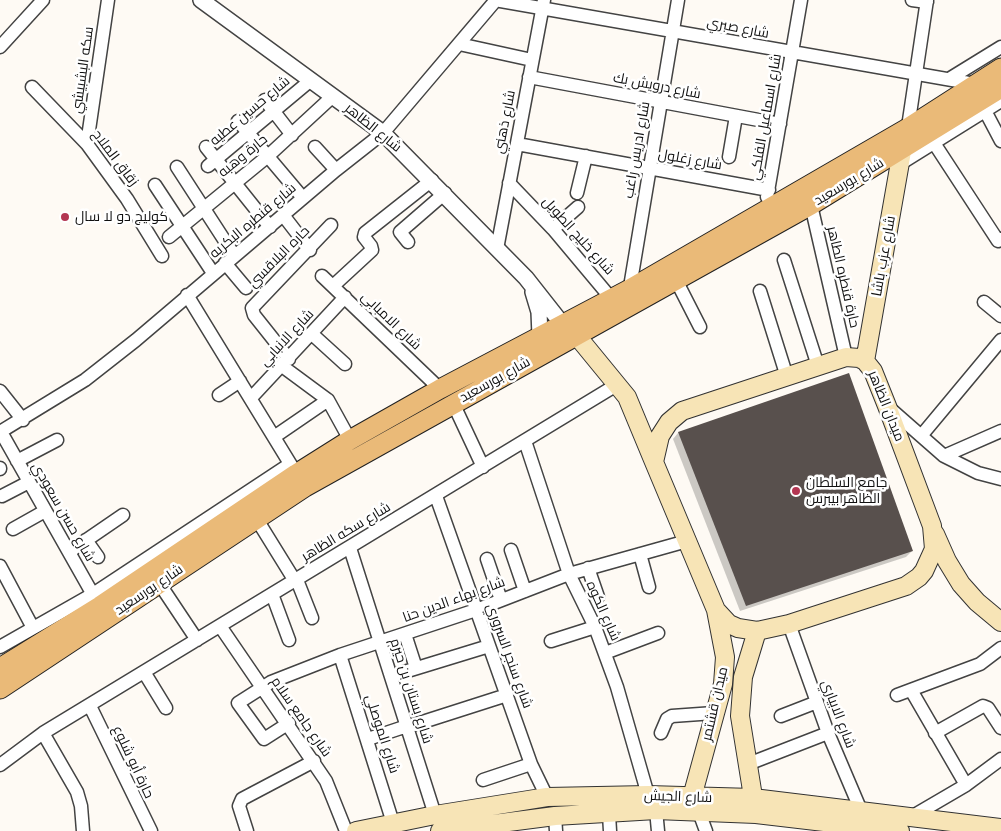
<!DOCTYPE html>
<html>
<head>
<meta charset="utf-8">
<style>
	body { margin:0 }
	canvas { display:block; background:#fefaf4 }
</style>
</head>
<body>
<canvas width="1001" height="831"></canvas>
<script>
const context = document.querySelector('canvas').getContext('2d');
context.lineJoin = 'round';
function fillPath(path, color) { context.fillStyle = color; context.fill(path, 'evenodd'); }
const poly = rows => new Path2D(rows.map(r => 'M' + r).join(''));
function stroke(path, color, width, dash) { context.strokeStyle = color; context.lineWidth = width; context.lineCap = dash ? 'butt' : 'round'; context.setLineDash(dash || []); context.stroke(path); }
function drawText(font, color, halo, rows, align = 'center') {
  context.font = font + ' Lora,Cairo,serif'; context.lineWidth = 5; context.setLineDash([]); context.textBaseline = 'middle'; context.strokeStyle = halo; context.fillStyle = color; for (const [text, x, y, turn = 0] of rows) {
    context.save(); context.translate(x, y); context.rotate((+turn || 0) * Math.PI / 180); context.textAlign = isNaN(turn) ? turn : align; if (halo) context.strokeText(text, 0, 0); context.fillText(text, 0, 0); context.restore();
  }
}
const shadow = poly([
	[678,433,912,551,906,557,740,611,673,439]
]);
const building = poly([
	[849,373,913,551,746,606,678,432]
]);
const minor = poly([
	[495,0,975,84],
	[912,0,927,2],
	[459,44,532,60],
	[0,47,43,0],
	[529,77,780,124],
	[949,79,1001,47],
	[32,87,87,144,127,199,162,256],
	[265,100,292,135],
	[982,105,1001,141],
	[238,121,303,198],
	[908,127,927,0],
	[934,143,998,241,1001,239],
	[87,144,108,0],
	[517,144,769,190],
	[206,147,270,227],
	[315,147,336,170],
	[729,157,736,116],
	[900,164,1001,101],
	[208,166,311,80],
	[177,167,234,255],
	[509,183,553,229,615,303],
	[155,185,213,273],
	[577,193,586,156],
	[767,197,801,0],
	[811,205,846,357],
	[283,215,310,250],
	[553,229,578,207],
	[169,237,268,156,333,96],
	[408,242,400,232,445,193],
	[497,249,544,0],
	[784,260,818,366],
	[225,263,246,288],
	[322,276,440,389],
	[676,280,700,327],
	[333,286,372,250,371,246,364,237,365,233,432,180],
	[760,291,787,377],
	[629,293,678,0],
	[187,295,294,470],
	[984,302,1001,316],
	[312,334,345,364],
	[289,359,254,315,252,308,331,225],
	[282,366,328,400,350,440],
	[0,391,23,420],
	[219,395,240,381],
	[251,398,345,297],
	[453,403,483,467],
	[887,406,944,456,978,473,1001,479],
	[0,432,85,380,136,340,336,170,383,133,496,0],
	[1,432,96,600],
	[921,436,1001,340],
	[274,437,328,400],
	[525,441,569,574,595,627,617,687,648,795],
	[944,456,1001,431],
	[17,461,57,440],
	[0,468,0,469],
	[2,496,29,482],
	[436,496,531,764,547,797],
	[256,518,295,581],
	[13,529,45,511],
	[86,540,98,557],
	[350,548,435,815],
	[511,550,525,591],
	[69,552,123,515],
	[640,554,649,587],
	[487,559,501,600],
	[0,566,33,628],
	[588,568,598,597],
	[297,580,312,618],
	[159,583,197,640],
	[272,594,289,640],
	[789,624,828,733,862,813],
	[220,626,326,781,346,831],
	[405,634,416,668],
	[551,641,595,627],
	[0,647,93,594,290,464],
	[605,653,658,633],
	[340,655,393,823],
	[144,672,166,708],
	[391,676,489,646],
	[911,690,966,785],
	[897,695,980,664,1001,648],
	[90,706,151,831],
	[781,716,817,702],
	[289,723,264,739,238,703,271,682,340,655,476,610,569,574,687,541],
	[407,727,507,695],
	[43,733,77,792,81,806,83,831],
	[661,733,667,719,672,716,714,713],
	[935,733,983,706,988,708,1001,728],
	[368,739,407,726],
	[748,764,828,733],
	[0,765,43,733,618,384],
	[483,780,531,764],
	[656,810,658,831],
	[699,812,706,831],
	[609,814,610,831],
	[555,816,556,831],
	[913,816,966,785,1001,759],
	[247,831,239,806,242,799,314,761]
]);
const tertiary = poly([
	[201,0,383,133,526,278,563,325],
	[533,292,539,312,540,336]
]);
const secondary = poly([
	[577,336,627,397,654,462],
	[865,361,902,151],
	[935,534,947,561,961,584,977,602,1001,622],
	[692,797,723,684,725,657,716,610,654,462,660,436,669,422,682,411,846,357,859,358,865,361,873,371,887,406,932,526,934,549,924,571,919,577,906,586,789,624,757,631,738,628,729,624,716,610],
	[755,809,740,716,743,677,757,631],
	[356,831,435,815,547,797,648,795,753,798,1001,828],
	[440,831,555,816,656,810,756,814,900,831]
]);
const primary = poly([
	[0,668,100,606,296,474,350,440,440,389,628,290,906,129,1001,68],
	[0,689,305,487,811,205,1001,88]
]);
const markers = [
	[65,217,5,"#b33652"],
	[796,491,5,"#b33652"]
];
const streetNames = [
	["شارع صبري",738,28,11],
	["سكه البشبيشي",83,70,-82],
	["شارع درويش بك",657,86,11],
	["شارع حسين عطيه",250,111,-40],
	["شارع اسماعيل الفلكي",766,117,-80],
	["شارع ذهني",505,122,-79],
	["شارع الظاهر",373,128,39],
	["شارع ادريس راغب",637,150,-80],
	["حارة وهبه",243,156,-39],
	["زقاق الملاح",115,158,53],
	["شارع زغلول",690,160,10],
	["شارع بورسعيد",849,182,-31],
	["شارع قنطره البكريه",253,221,-40],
	["شارع خليج الطويل",578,236,48],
	["شارع عزب باشا",884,256,-80],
	["حاره البلاقسي",279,257,-45],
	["حارة قنطره الطاهر",843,277,77],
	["شارع الامبابي",391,321,44],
	["شارع الانبابي",287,338,-47],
	["شارع بورسعيد",495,380,-29],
	["ميدان الظاهر",886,406,68],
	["شارع حسن سعودي",63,512,60],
	["شارع سكه الظاهر",346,532,-31],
	["شارع بورسعيد",149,590,-34],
	["شارع بهاء الدين حنا",454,600,-20],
	["شارع الكوه",603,611,66],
	["شارع سنجر السروري",509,656,70],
	["شارع بستان بن حيرم",411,691,72],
	["ميدان قشتمر",715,704,-77],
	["شارع الابياري",838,714,69],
	["شارع جامع سلام",301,717,55],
	["شارع الموصلي",382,734,72],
	["حارة أبو شلوع",133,762,65],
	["شارع الجيش",678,797,2]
];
const poiNames = [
	["كوليج دو لا سال",75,217],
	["جامع السلطان",806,483],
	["الظاهر بيبرس",806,499]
];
fillPath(shadow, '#0003');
fillPath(building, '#58504d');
stroke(minor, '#434343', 15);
stroke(tertiary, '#434343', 18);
stroke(secondary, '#323232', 20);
stroke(primary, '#212121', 21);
stroke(minor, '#fff', 12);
stroke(tertiary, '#fff', 15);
stroke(secondary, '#f7e4b6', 18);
stroke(primary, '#eaba78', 19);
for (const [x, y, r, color] of markers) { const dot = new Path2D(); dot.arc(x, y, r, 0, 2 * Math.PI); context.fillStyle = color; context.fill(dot); stroke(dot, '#fff', 2); }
drawText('14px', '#101010', '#fff', streetNames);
drawText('14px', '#101010', '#fff', poiNames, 'left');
</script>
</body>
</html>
